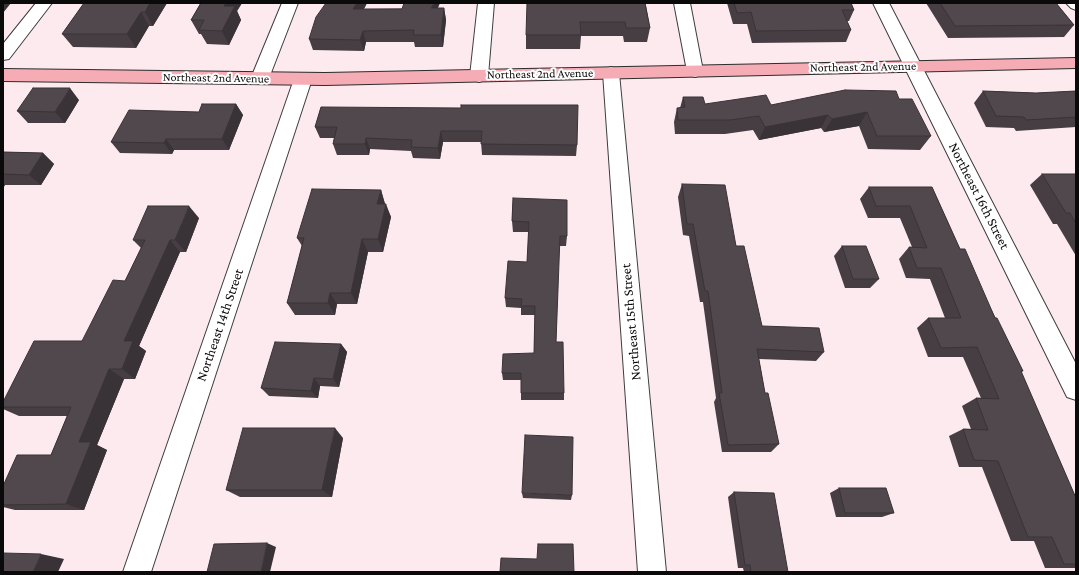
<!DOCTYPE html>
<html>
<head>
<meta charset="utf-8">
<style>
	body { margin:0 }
	#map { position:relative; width:1079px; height:575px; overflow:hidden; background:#fceaee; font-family:"Crimson Pro",serif }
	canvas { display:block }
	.frame { position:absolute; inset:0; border:4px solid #0a0a0a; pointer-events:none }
</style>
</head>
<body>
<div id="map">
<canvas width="1079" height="575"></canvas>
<div class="frame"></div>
</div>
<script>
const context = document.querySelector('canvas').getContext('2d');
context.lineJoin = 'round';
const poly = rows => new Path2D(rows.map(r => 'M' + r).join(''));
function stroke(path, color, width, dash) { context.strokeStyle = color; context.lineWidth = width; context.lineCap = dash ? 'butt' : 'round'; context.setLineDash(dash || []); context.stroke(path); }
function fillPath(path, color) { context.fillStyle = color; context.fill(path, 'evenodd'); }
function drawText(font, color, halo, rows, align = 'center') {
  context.font = font + ' "Crimson Pro",serif'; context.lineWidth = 4; context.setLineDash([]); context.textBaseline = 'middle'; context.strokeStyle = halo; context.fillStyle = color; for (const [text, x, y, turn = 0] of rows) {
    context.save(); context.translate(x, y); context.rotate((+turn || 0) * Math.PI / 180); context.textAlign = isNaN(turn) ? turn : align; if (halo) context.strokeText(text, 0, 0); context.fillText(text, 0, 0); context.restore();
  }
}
const street = poly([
	[36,3,52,3,9,59,3,60,3,44,36,3],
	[282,3,298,3,269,78,266,82,260,84,254,82,251,78,282,3],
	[478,3,494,3,488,76,485,80,479,82,473,80,470,76,478,3],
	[674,3,690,3,703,71,701,75,695,77,689,75,687,71,674,3],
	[873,3,889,3,1076,364,1076,400,1067,397,873,3],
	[1066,3,1076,3,1076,10,1071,8,1066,3],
	[611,67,617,69,619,73,666,572,638,572,603,73,605,69,611,67],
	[303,73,309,75,312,79,151,572,123,572,294,79,297,75,303,73]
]);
const secondary = poly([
	[1076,58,1076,68,325,85,3,81,3,69,325,73,1076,58]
]);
const wall = poly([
	[84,3,167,3,153,26,149,26,136,48,73,47,62,34],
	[187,3,242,3,237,11,241,20,229,45,207,44,201,34,199,34,191,20,200,4],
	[326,3,367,3,364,9,444,8,446,20,443,47,415,47,414,42,366,42,364,51,313,50,309,39],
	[557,3,646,3,646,6,650,28,647,42,624,42,623,36,581,36,580,49,526,49,526,35],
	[727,3,851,3,854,10,849,21,847,21,851,30,846,42,752,43,747,24,733,24],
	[926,3,1056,3,1074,25,1064,37,948,38],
	[983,91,1036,93,1076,91,1076,127,1016,131,1014,128,986,127,974,103],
	[683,97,705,104,771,105,899,99,931,136,920,150,868,149,859,126,824,132,821,128,759,140,753,130,725,134,675,134,674,122,677,108,680,108],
	[79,100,65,123,28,123,17,111],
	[236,104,243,115,229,150,174,150,172,154,120,153,111,142],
	[321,107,577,145,576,156,482,155,481,142,443,142,440,159,413,158,411,151,370,149,369,155,337,155,333,144,334,138,320,138,315,127],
	[3,152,43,153,54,164,41,185,5,185,3,188],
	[1042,174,1076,174,1076,256,1057,224,1053,224,1030,185],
	[682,184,736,246,762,326,824,352,816,361,759,359,765,393,779,444,771,452,722,452,714,402,716,398,703,302,700,302,689,236,683,235,678,197],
	[869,187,932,187,960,249,1023,371,1021,372,1076,498,1076,568,1045,568,1034,541,1011,541,982,467,959,467,949,436,963,429,971,429,962,406,976,398,981,398,963,357,928,357,917,328,928,318,945,318,930,279,906,278,899,259,909,247,912,247,900,218,868,218,860,199],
	[381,190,385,204,391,217,383,252,368,252,357,304,337,304,335,315,295,315,287,303,302,246,297,238],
	[513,198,567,236,566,246,559,246,556,342,564,393,564,400,521,400,521,380,503,380,502,373,534,353,535,315,521,315,521,308,506,307,505,298,527,262,529,232,513,232,512,221],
	[199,218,186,252,180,252,139,346,146,351,135,379,124,379,97,445,107,450,84,510,15,510,3,507,3,486,51,455,67,416,19,416,3,409,3,402,82,341,125,281,141,248,133,240],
	[842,246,879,279,870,288,845,288,834,256],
	[341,344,347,352,339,387,320,386,318,398,269,396,261,388],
	[343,438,332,497,240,497,226,490],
	[839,488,894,513,882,517,836,517,830,493],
	[734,492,788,572,744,572,743,568,738,568,728,497],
	[522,493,572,495,571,500,523,498]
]);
const shadedWall = poly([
	[3,3,11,3,3,13],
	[150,3,167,3,153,26,145,12],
	[226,3,242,3,237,11,241,20,229,45,222,31,224,6],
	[357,3,367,3,357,21,353,9],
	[434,3,440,3,433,20,431,8],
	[444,8,446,20,443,47,441,35],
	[141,12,149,26,136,48,127,34],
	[363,31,366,42,364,51,360,40],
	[70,88,79,100,65,123,55,112],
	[236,104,243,115,229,150,222,139],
	[867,112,859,126,824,132,832,119],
	[828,115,821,128,759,140,765,127],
	[441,131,443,142,440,159,438,148],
	[366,138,370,149,369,155,365,144],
	[166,139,174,150,172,154,164,143],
	[43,153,54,164,41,185,29,175],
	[3,183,5,185,3,188],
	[381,190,385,204,382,217,377,204],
	[386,204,391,217,383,252,378,239],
	[189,206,199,218,186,252,175,240],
	[362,239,368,252,357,304,351,293],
	[170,240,180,252,139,346,146,351,135,379,122,369,124,341],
	[330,293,337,304,335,315,328,303],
	[341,344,347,352,339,387,333,379],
	[109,369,124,379,97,445,107,450,84,510,66,504,79,442],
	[314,378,320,386,318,398,311,391],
	[335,428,343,438,332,497,322,490],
	[267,543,276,547,270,572,261,572],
	[41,554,64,559,58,572,33,572]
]);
const building = poly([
	[84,3,150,3,145,12,141,12,127,34,62,34,84,3],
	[201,3,226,3,224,6,235,6,222,31,199,30,204,20,191,20,201,3],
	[326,3,357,3,353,9,402,9,404,3,434,3,431,8,444,8,441,35,413,35,414,30,363,31,360,40,309,39,316,17,326,3],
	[527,3,645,3,650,28,626,28,625,22,580,22,581,35,526,35,527,3],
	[734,3,851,3,854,10,842,10,851,30,756,31,751,12,737,13,734,3],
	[940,3,1056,3,1074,25,955,26,940,3],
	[33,88,70,88,55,112,17,111,33,88],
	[845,90,896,91,899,99,912,99,931,136,877,136,867,112,832,119,828,115,765,127,759,116,730,120,678,120,677,108,685,107,683,97,703,97,705,104,766,95,771,105,845,90],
	[983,91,1036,93,1076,91,1076,117,1026,120,1024,117,996,116,983,91],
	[202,104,236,104,222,139,166,139,164,143,111,142,129,110,199,112,202,104],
	[461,105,578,105,577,145,481,144,482,131,441,131,438,148,411,147,412,140,366,138,365,144,333,144,337,127,315,127,321,107,461,108,461,105],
	[3,152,43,153,29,175,3,174,3,152],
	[1042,174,1076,174,1076,224,1070,213,1066,213,1042,174],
	[682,184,725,185,736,246,744,246,762,326,819,328,824,352,757,349,765,393,768,393,779,444,728,445,719,393,722,393,708,291,705,291,693,224,687,224,682,184],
	[869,187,932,187,960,249,965,249,995,318,997,318,1023,371,1021,371,1076,498,1076,564,1064,564,1052,537,1028,537,998,461,974,460,963,429,988,430,976,398,999,399,977,347,941,348,928,318,961,318,941,268,917,268,909,247,927,248,910,206,876,206,869,187],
	[312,189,381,190,377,204,386,204,378,239,362,239,351,293,330,293,328,303,287,303,304,238,297,238,312,189],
	[513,198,567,200,567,236,560,236,556,342,563,342,564,393,521,393,521,373,502,373,503,354,534,353,535,306,521,306,522,299,505,298,508,261,527,262,529,222,512,221,513,198],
	[148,206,189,206,175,240,170,240,124,341,133,341,122,369,109,369,79,442,91,442,66,504,3,505,3,486,17,455,51,455,71,407,3,407,3,402,34,341,82,341,113,280,125,281,145,240,133,240,148,206],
	[842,246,866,246,879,279,853,279,842,246],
	[275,342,341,344,333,379,314,378,311,391,261,388,275,342],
	[243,428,335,428,322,490,226,490,243,428],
	[525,435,573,437,572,495,522,493,525,435],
	[839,488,886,488,894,513,845,513,839,488],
	[734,492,774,493,788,572,751,572,750,565,745,565,734,492],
	[267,543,261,572,207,572,214,544,267,543],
	[538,544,573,544,574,572,500,572,501,558,537,559,538,544],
	[3,553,41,554,33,572,3,572,3,553]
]);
const farStreetnames = [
	["Northeast 2nd Avenue",863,67,-1],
	["Northeast 2nd Avenue",540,74,-1],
	["Northeast 2nd Avenue",216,78,1]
];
const streetNames = [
	["Northeast 16th Street",979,196,63],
	["Northeast 15th Street",631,322,-95],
	["Northeast 14th Street",220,325,-71]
];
stroke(street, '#3d3d3d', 2);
stroke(secondary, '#2c2c2c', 2);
fillPath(street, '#fff');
fillPath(secondary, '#f5acb5');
fillPath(wall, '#463e43');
fillPath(shadedWall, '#393237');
fillPath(building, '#51484e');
stroke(building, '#393237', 1);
drawText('12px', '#0a0a0a', '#fff', farStreetnames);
drawText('14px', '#0a0a0a', '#fff', streetNames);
</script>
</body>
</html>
